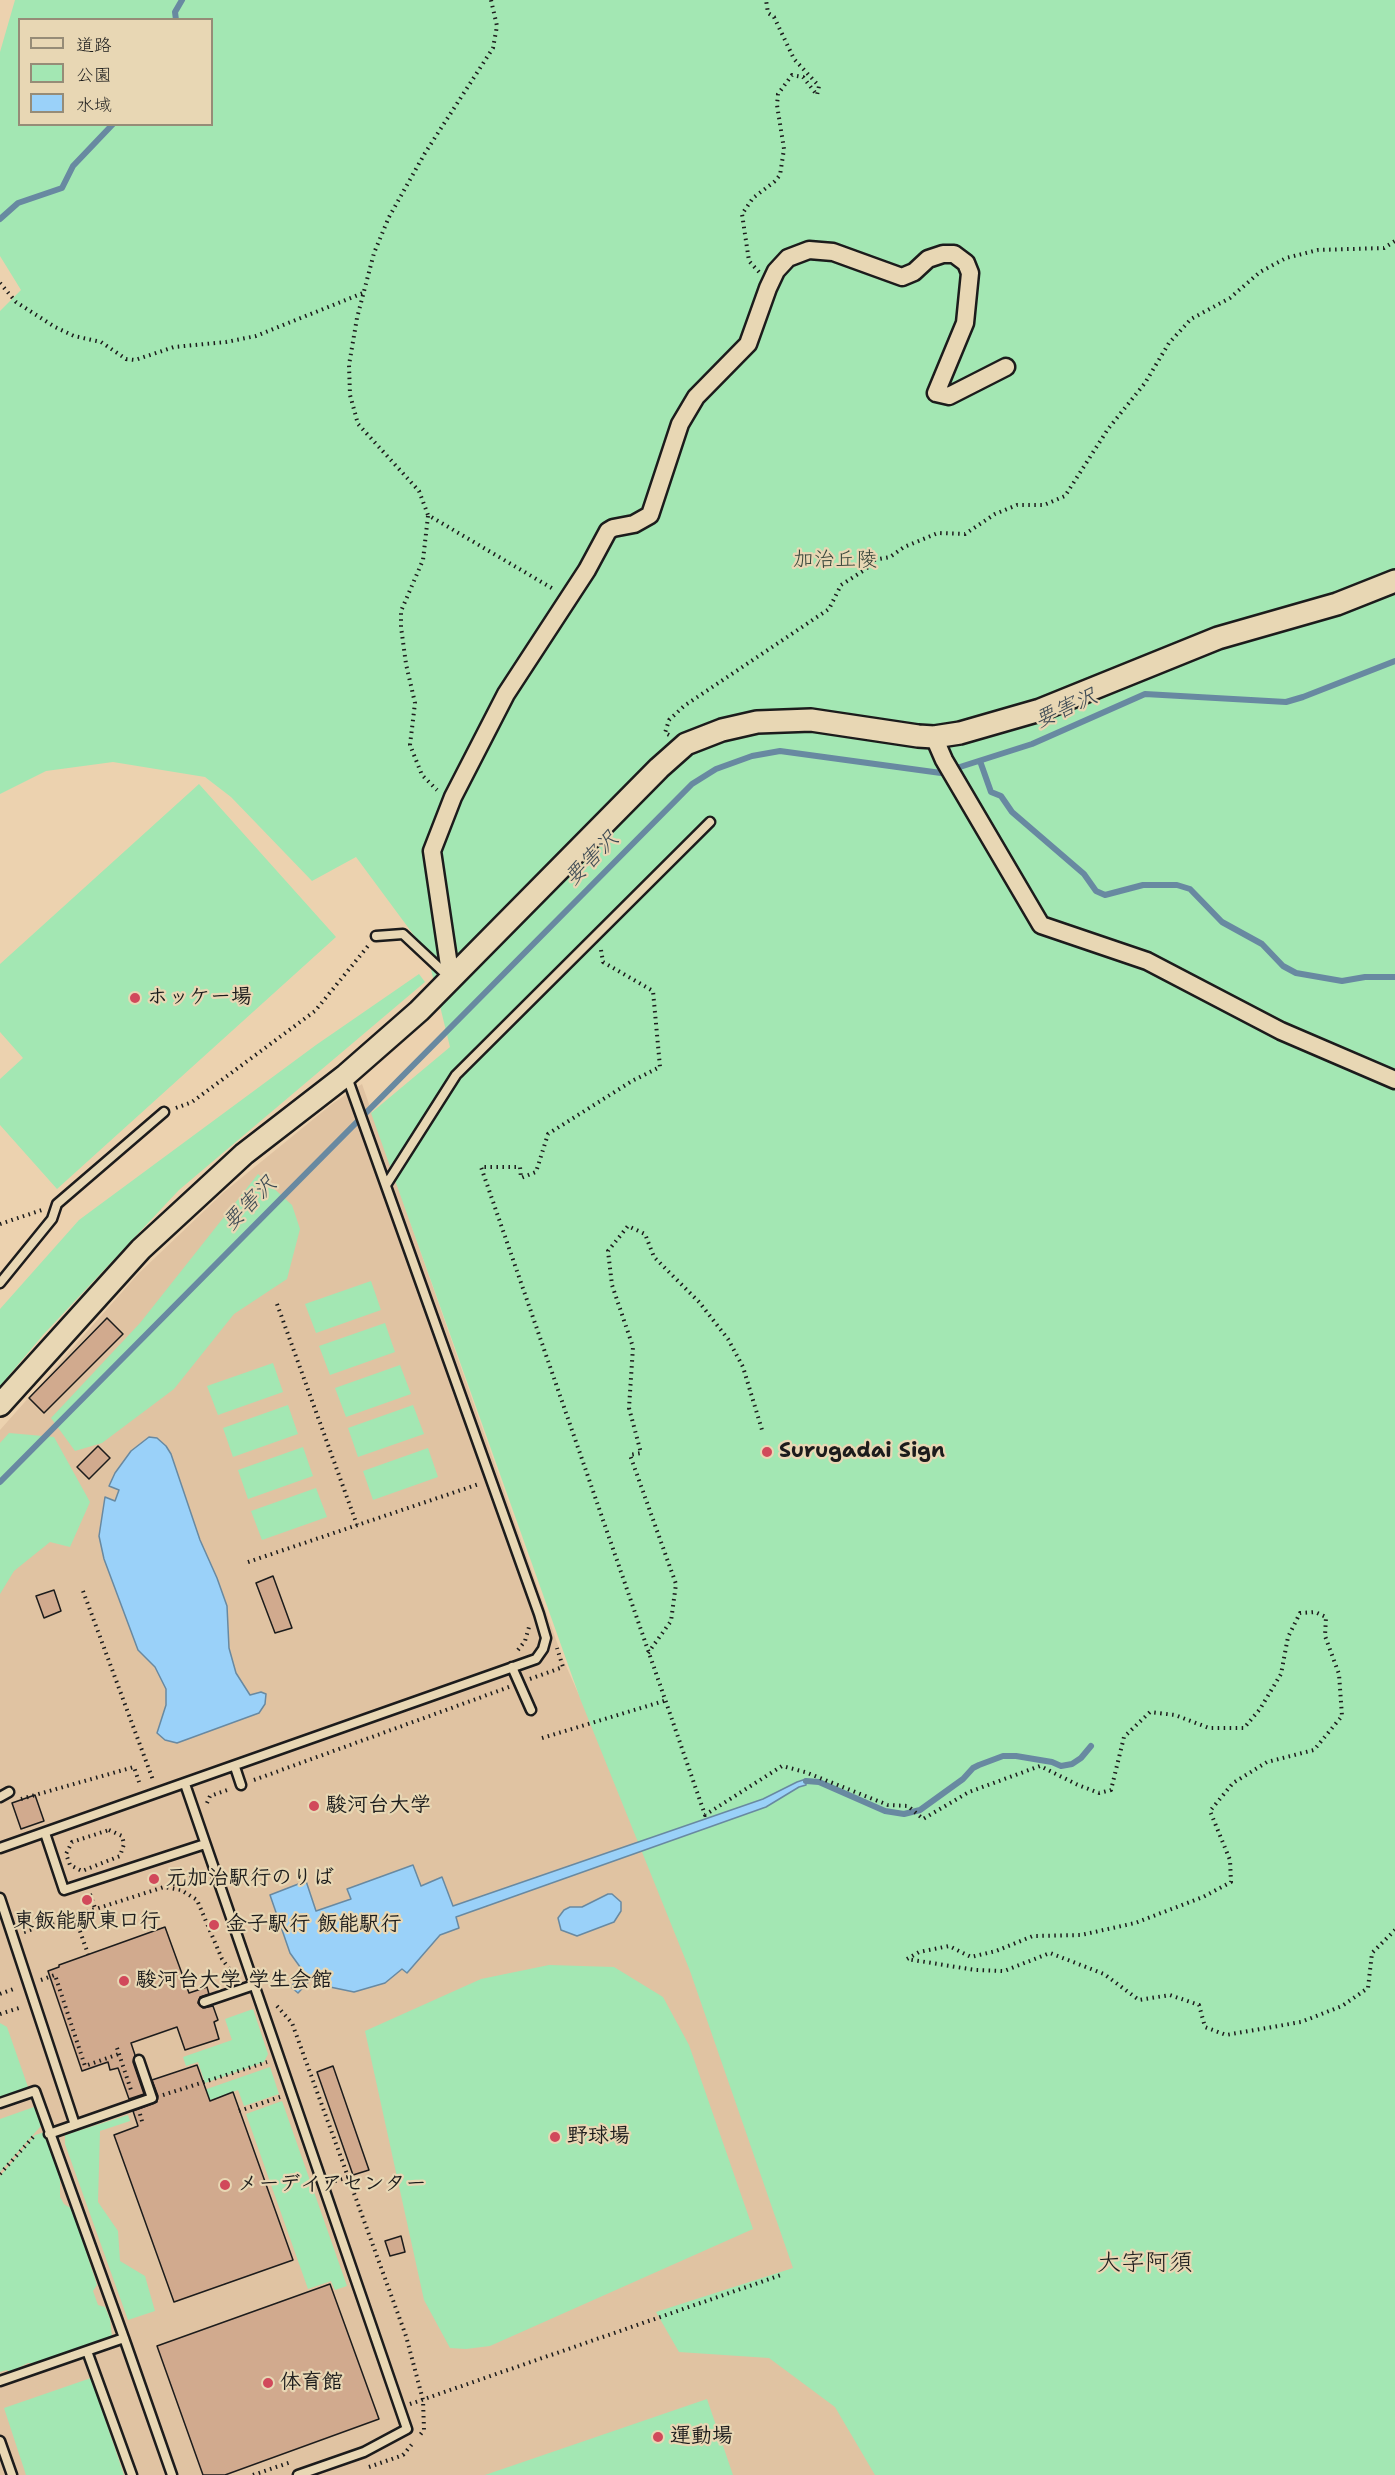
<!DOCTYPE html>
<html>
<head>
<meta charset="utf-8">
<style>
	body { margin:0 }
	#map { position:relative; width:1395px; height:2475px; overflow:hidden; background:#ecd2af; font-family:"Shantell Sans","Klee One",sans-serif }
	canvas { display:block }
	.legend { position:absolute; left:18px; top:18px; width:195px; height:108px; box-sizing:border-box; background:#e8d7b4; border:2px solid #968c77; margin:0; padding:8px 10px; list-style:none; font-size:18px; color:#1c1c1c }
	.legend li { display:flex; align-items:center; gap:12px; height:30px }
	.legend b { width:30px; border:2px solid #968c77 }
</style>
</head>
<body>
<div id="map">
<canvas width="1395" height="2475"></canvas>
<ul class="legend">
<li><b style="height:8px;background:#e8d7b4"></b>道路</li>
<li><b style="height:16px;background:#a3e7b3"></b>公園</li>
<li><b style="height:16px;background:#9ad1f9"></b>水域</li>
</ul>
</div>
<script>
const context = document.querySelector('canvas').getContext('2d');
context.lineJoin = 'round';
function fillPath(path, color) { context.fillStyle = color; context.fill(path, 'evenodd'); }
const poly = rows => new Path2D(rows.map(r => 'M' + r).join(''));
function stroke(path, color, width, dash) { context.strokeStyle = color; context.lineWidth = width; context.lineCap = dash ? 'butt' : 'round'; context.setLineDash(dash || []); context.stroke(path); }
function drawText(font, color, halo, rows, align = 'center') {
  context.font = font + ' "Shantell Sans","Klee One",sans-serif'; context.lineWidth = 4.5; context.setLineDash([]); context.textBaseline = 'middle'; context.strokeStyle = halo; context.fillStyle = color; for (const [text, x, y, turn = 0] of rows) {
    context.save(); context.translate(x, y); context.rotate((+turn || 0) * Math.PI / 180); context.textAlign = isNaN(turn) ? turn : align; if (halo) context.strokeText(text, 0, 0); context.fillText(text, 0, 0); context.restore();
  }
}
const built = poly([
	[362,1084,562,1657,695,1954,899,2475,0,2475,0,1430,138,1274,224,1192,332,1104]
]);
const green = poly([
	[15,0,1395,0,1395,2475,875,2475,835,2407,769,2358,679,2352,656,2312,793,2268,690,1971,581,1701,371,1113,450,1047,427,953,356,857,312,881,231,797,205,777,113,762,46,771,0,794,0,311,21,290,0,256,0,52],
	[20,20,212,20,212,124,20,124],
	[199,784,336,937,57,1189,0,1125,0,1079,23,1058,0,1032,0,964],
	[419,974,425,982,179,1190,43,1335,0,1386,0,1309,79,1220,316,1045],
	[258,1174,292,1205,300,1229,287,1279,234,1314,174,1389,102,1443,75,1451,51,1418,140,1323],
	[371,1281,381,1310,316,1333,305,1304],
	[385,1323,395,1352,330,1375,319,1346],
	[273,1363,283,1392,218,1415,207,1386],
	[400,1365,411,1394,346,1417,335,1388],
	[288,1405,298,1434,233,1457,223,1428],
	[413,1405,424,1434,358,1457,348,1428],
	[9,1433,54,1437,90,1502,70,1547,50,1542,14,1571,0,1594,0,1443],
	[303,1447,313,1476,248,1499,238,1470],
	[428,1448,438,1477,373,1500,363,1471],
	[316,1488,327,1517,262,1540,251,1511],
	[549,1965,614,1967,663,1997,689,2045,753,2229,490,2346,466,2349,450,2348,424,2300,365,2031,481,1979],
	[253,2009,268,2054,264,2062,205,2083,198,2062,186,2066,183,2057,232,2040,225,2019],
	[0,2023,7,2027,28,2087,24,2092,0,2100],
	[270,2067,279,2094,244,2106,238,2090,185,2109,181,2098],
	[282,2101,347,2286,335,2290,331,2281,308,2289,246,2114],
	[34,2107,41,2126,0,2172,0,2119],
	[128,2115,130,2121,100,2131,98,2202,118,2231,120,2261,145,2276,155,2311,128,2320,65,2144,65,2135],
	[45,2132,60,2179,60,2197,64,2204,72,2209,97,2285,93,2291,98,2305,105,2307,110,2319,112,2337,105,2342,39,2364,28,2363,10,2372,7,2370,0,2372,0,2176,35,2135],
	[91,2378,124,2475,26,2475,4,2408],
	[707,2399,733,2475,485,2475]
]);
const water = poly([
	[149,1437,157,1438,166,1446,171,1454,200,1540,217,1578,227,1606,229,1648,236,1673,250,1695,261,1692,266,1694,265,1704,259,1713,177,1743,165,1740,157,1733,166,1705,166,1689,155,1667,138,1650,104,1559,99,1536,105,1497,115,1501,119,1490,109,1486,115,1473,131,1451,149,1437],
	[806,1779,806,1785,799,1787,766,1807,456,1917,459,1928,440,1935,407,1973,402,1969,385,1983,354,1992,330,1987,312,1978,298,1993,291,1987,303,1971,290,1953,270,1895,306,1881,316,1911,351,1899,347,1889,413,1865,421,1886,442,1877,453,1906,763,1799,797,1782,806,1779],
	[608,1894,612,1894,621,1902,621,1911,614,1922,577,1936,561,1930,558,1918,564,1910,570,1907,582,1907,608,1894]
]);
const stream = poly([
	[176,20,175,12,182,0],
	[0,219,18,203,62,188,73,166,113,124],
	[980,761,991,792,1001,796,1012,812,1084,874,1096,891,1105,895,1143,885,1177,885,1190,889,1222,922,1262,944,1283,966,1296,973,1342,981,1365,977,1395,977],
	[0,1482,692,784,716,769,752,756,780,751,941,773,1032,744,1145,694,1286,702,1303,697,1395,661],
	[806,1781,819,1782,885,1811,904,1814,920,1810,963,1779,973,1768,979,1765,1003,1756,1016,1756,1052,1762,1061,1766,1072,1764,1081,1758,1091,1746]
]);
const building = poly([
	[107,1318,123,1334,44,1413,29,1398,107,1318],
	[98,1446,110,1458,89,1479,77,1467,98,1446],
	[273,1576,292,1628,275,1633,256,1583,273,1576],
	[54,1590,61,1611,44,1618,36,1596,54,1590],
	[35,1795,44,1821,21,1829,12,1803,35,1795],
	[165,1927,189,1993,207,1987,209,1994,200,1997,198,2003,203,2008,213,2006,218,2020,214,2022,219,2039,185,2050,177,2027,131,2043,135,2055,133,2062,144,2094,129,2099,118,2068,110,2070,108,2062,82,2071,48,1971,59,1967,59,1965,165,1927],
	[197,2065,210,2101,233,2092,293,2260,174,2302,114,2135,138,2126,133,2111,157,2102,158,2096,152,2080,197,2065],
	[333,2066,369,2170,353,2175,317,2072,333,2066],
	[401,2236,405,2252,390,2256,385,2241,401,2236],
	[330,2284,379,2419,225,2475,203,2475,157,2346,330,2284]
]);
const path = poly([
	[491,0,497,26,493,48,425,153,389,217,374,253,357,318,349,365,350,395,358,424,419,491,428,515,555,590],
	[759,272,749,261,742,214,753,198,774,182,780,175,784,149,777,105,778,94,792,75,803,77,817,95,819,86,794,59,774,17,768,13,766,0],
	[0,283,16,302,55,327,74,336,101,342,126,359,135,360,174,347,226,342,256,336,363,293],
	[428,516,423,560,401,611,401,627,406,664,415,703,410,745,422,775,437,790],
	[669,735,665,733,669,720,684,706,829,609,841,585,866,569,874,560,890,557,904,547,938,533,965,534,995,514,1017,505,1044,505,1065,496,1108,429,1145,383,1169,343,1191,319,1230,298,1260,272,1286,258,1318,250,1384,248,1395,241],
	[601,950,603,962,653,991,660,1067,632,1081,548,1134,536,1172,521,1178,520,1167,481,1167,705,1815,782,1766,805,1772,888,1805,908,1806,923,1819,969,1792,1040,1766,1078,1785,1099,1793,1111,1790,1124,1737,1150,1712,1175,1715,1209,1728,1244,1728,1260,1709,1281,1674,1288,1637,1300,1613,1315,1612,1326,1617,1325,1636,1339,1674,1342,1716,1314,1750,1267,1762,1233,1783,1210,1811,1230,1860,1231,1882,1203,1897,1135,1923,1081,1935,1033,1936,996,1951,971,1957,949,1946,919,1952,907,1959,975,1970,1004,1971,1050,1953,1104,1974,1139,2000,1170,1995,1199,2005,1205,2027,1226,2035,1301,2022,1342,2006,1368,1988,1372,1953,1395,1930],
	[176,1108,192,1102,315,1011,368,946],
	[0,1224,42,1210],
	[277,1304,357,1525],
	[248,1562,479,1484],
	[83,1591,153,1780],
	[518,1650,525,1641,529,1627],
	[648,1653,671,1621,676,1584,630,1455,641,1453,629,1408,633,1347,612,1285,608,1251,628,1226,645,1234,654,1257,699,1302,728,1339,743,1367,762,1430],
	[530,1679,563,1667,557,1648],
	[542,1738,664,1701],
	[254,1780,509,1687],
	[21,1799,134,1767,140,1785],
	[207,1803,210,1796,230,1789],
	[109,1830,122,1836,124,1844,120,1856,82,1871,70,1865,66,1854,72,1842,109,1830],
	[167,1886,202,1874],
	[90,1894,95,1908],
	[74,1914,88,1954],
	[24,1932,164,1887,181,1890,197,1900,222,1959,236,1978],
	[41,1980,55,1975,85,2066,119,2054],
	[0,1994,16,1988],
	[277,2006,292,2023,406,2336,423,2400,424,2430,420,2435],
	[0,2014,22,2007],
	[117,2048,132,2093],
	[163,2095,267,2062],
	[239,2111,280,2097],
	[140,2114,143,2125],
	[0,2174,35,2135],
	[335,2181,348,2177],
	[410,2404,781,2275],
	[369,2467,403,2455,413,2443],
	[253,2475,291,2462]
]);
const service = poly([
	[376,936,403,934,449,977],
	[386,1185,456,1075,710,822],
	[0,1283,52,1219,57,1204,164,1112],
	[512,1667,531,1710],
	[235,1767,241,1785],
	[185,1784,407,2429,364,2452,298,2475],
	[0,1797,9,1792],
	[45,1833,64,1890,205,1844],
	[0,1848,536,1659,543,1649,546,1638,539,1614,347,1077],
	[0,1898,75,2125],
	[204,2002,254,1985],
	[0,2103,35,2091,124,2338],
	[49,2134,152,2098,139,2060],
	[87,2351,132,2475],
	[0,2381,124,2338,172,2475],
	[0,2441,12,2475]
]);
const minor = poly([
	[934,737,944,760,1041,925,1147,961,1281,1031,1395,1080],
	[451,979,432,851,453,797,506,694,587,570,608,531,613,528,634,524,650,515,680,424,696,397,748,344,768,288,776,271,788,258,809,250,833,252,902,277,914,272,928,259,943,254,954,254,966,263,970,273,965,323,936,393,949,396,1006,367]
]);
const tertiary = poly([
	[0,1405,141,1249,244,1154,346,1075,419,1011,659,768,686,744,722,730,757,722,811,720,918,736,934,737,960,733,1040,710,1218,638,1337,604,1395,581]
]);
const markers = [
	[135,998,6,"#d1495b"],
	[767,1452,6,"#d1495b"],
	[314,1806,6,"#d1495b"],
	[154,1879,6,"#d1495b"],
	[87,1900,6,"#d1495b"],
	[214,1925,6,"#d1495b"],
	[124,1981,6,"#d1495b"],
	[555,2137,6,"#d1495b"],
	[225,2185,6,"#d1495b"],
	[268,2383,6,"#d1495b"],
	[658,2437,6,"#d1495b"]
];
const parkNames = [
	["加治丘陵",835,561]
];
const poiNames = [
	["ホッケー場",147,998],
	["Surugadai Sign",779,1452],
	["駿河台大学",326,1806],
	["元加治駅行のりば",166,1879],
	["東飯能駅東口行",87,1922,"center"],
	["金子駅行 飯能駅行",226,1925],
	["駿河台大学 学生会館",136,1981],
	["野球場",567,2137],
	["メーデイアセンター",237,2185],
	["体育館",280,2383],
	["運動場",670,2437]
];
const waterNames = [
	["要害沢",1066,709,-24],
	["要害沢",592,859,-45],
	["要害沢",250,1204,-45]
];
const quarterNames = [
	["大字阿須",1145,2264]
];
fillPath(built, '#e0c3a2');
fillPath(green, '#a3e7b3');
fillPath(water, '#9ad1f9');
stroke(water, '#6889a1', 1.5);
stroke(stream, '#6889a1', 6);
fillPath(building, '#d1aa8e');
stroke(building, '#1c1c1c', 1.5);
stroke(service, '#1c1c1c', 13);
stroke(minor, '#1c1c1c', 21);
stroke(tertiary, '#1c1c1c', 26);
stroke(path, '#1c1c1c', 4, [1.5, 4.5]);
stroke(service, '#e8d7b4', 8);
stroke(minor, '#e8d7b4', 16);
stroke(tertiary, '#e8d7b4', 21);
for (const [x, y, r, color] of markers) { const dot = new Path2D(); dot.arc(x, y, r, 0, 2 * Math.PI); context.fillStyle = color; context.fill(dot); stroke(dot, '#e8d7b4', 2); }
drawText('21px', '#37453a', '#e8d7b4', parkNames);
drawText('bold 21px', '#1c1c1c', '#e8d7b4', poiNames, 'left');
drawText('italic 22px', '#3c4953', '#e8d7b4', waterNames);
drawText('24px', '#1c1c1c', '#e8d7b4', quarterNames);
</script>
</body>
</html>
